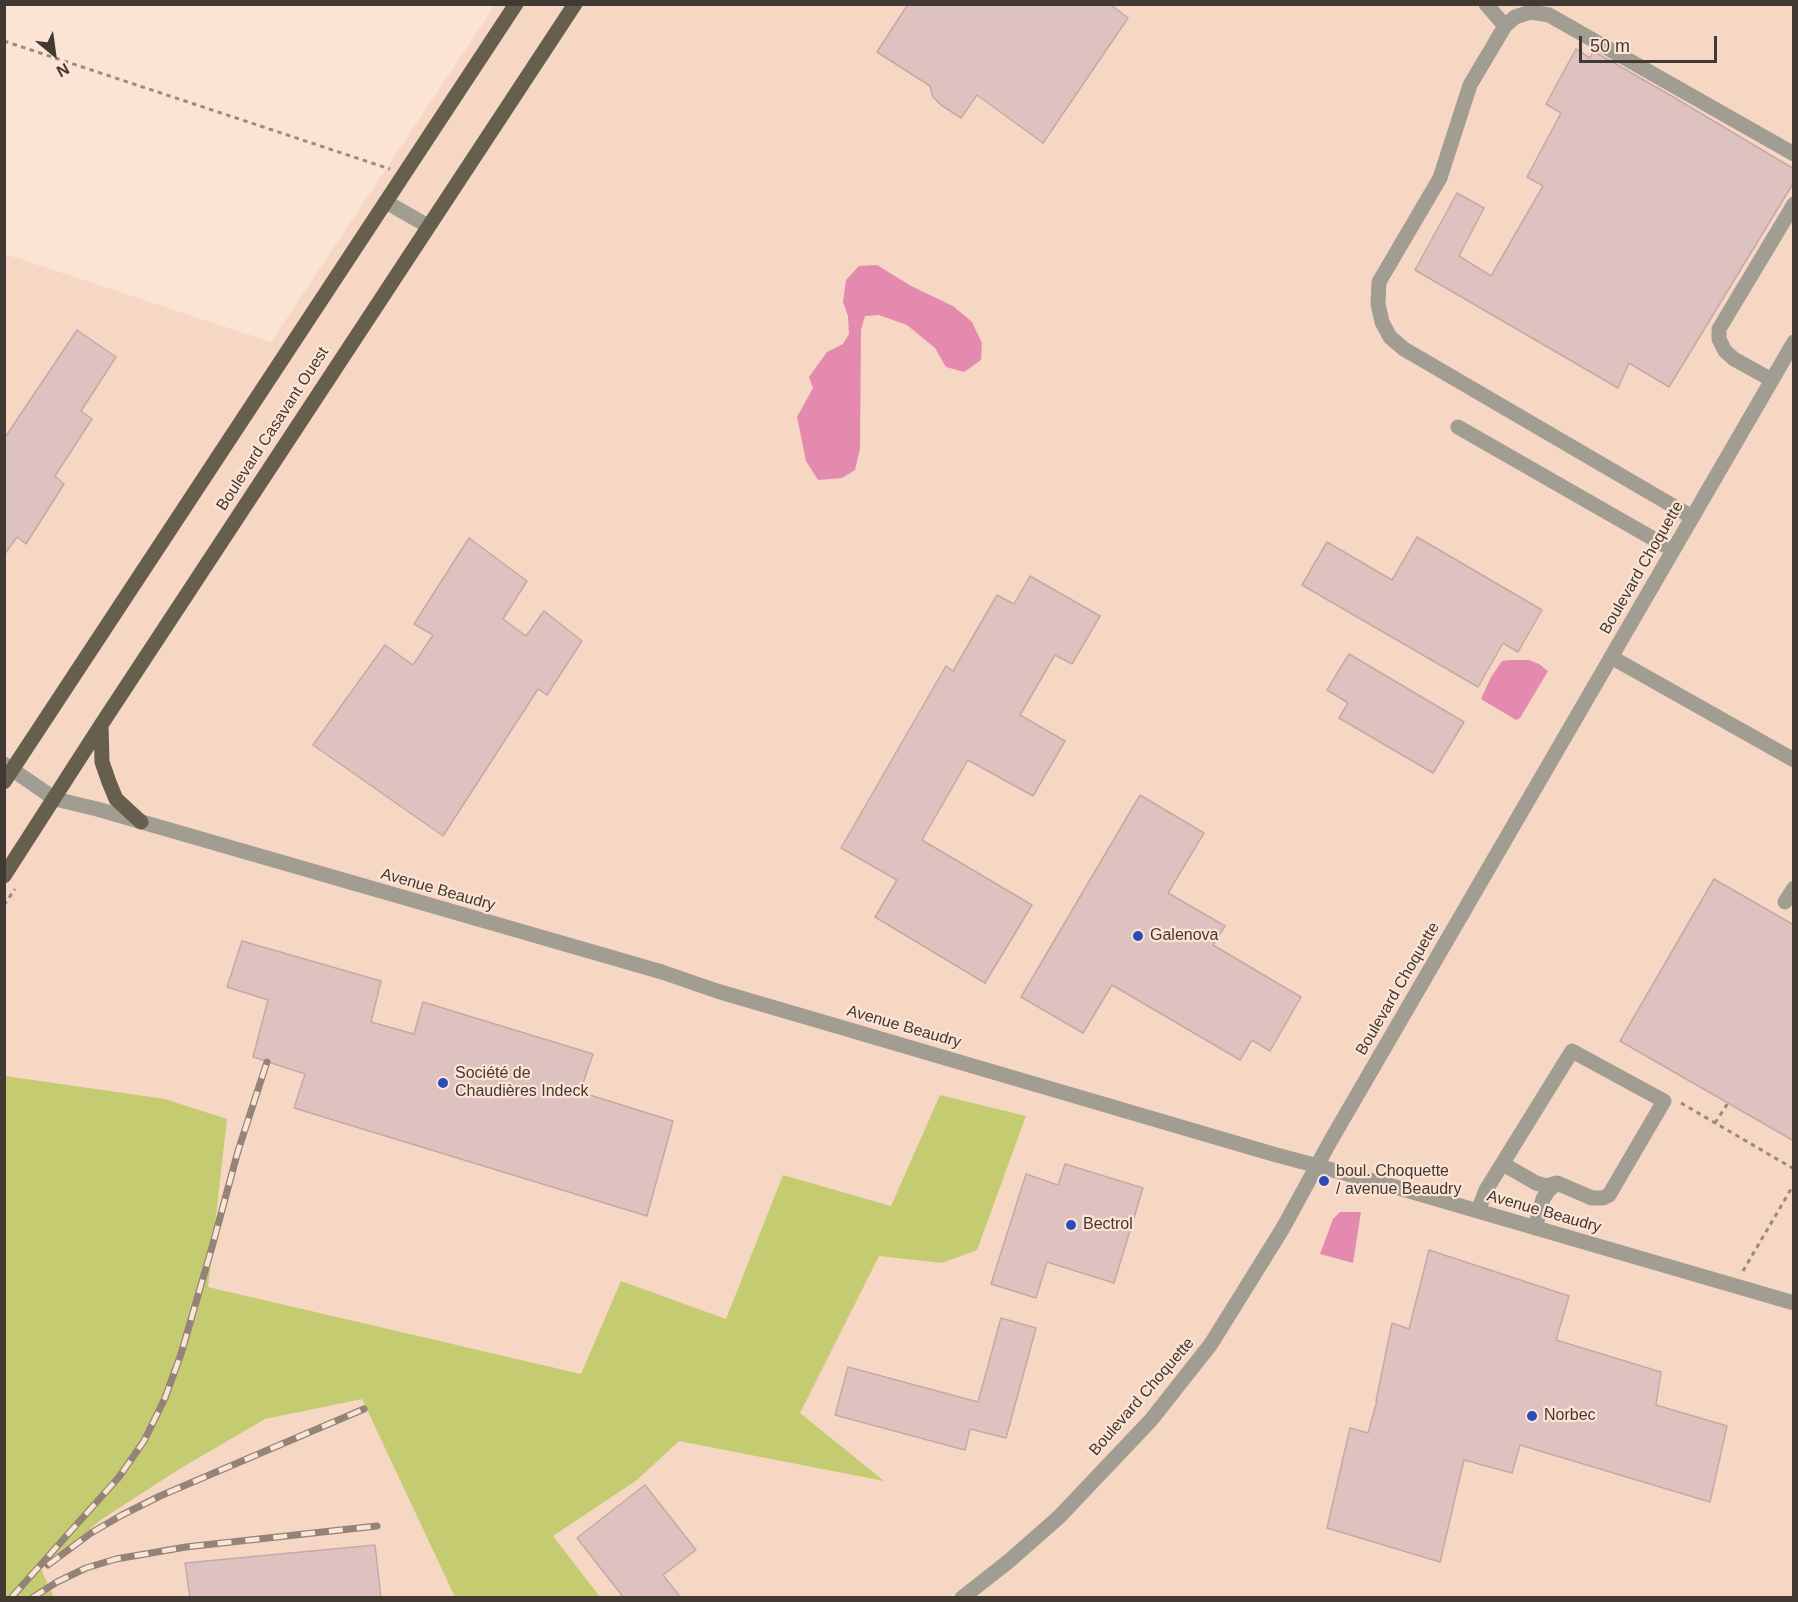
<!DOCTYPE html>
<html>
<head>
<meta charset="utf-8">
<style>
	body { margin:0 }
	#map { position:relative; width:1798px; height:1602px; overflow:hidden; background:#fce4d5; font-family:Helvetica,sans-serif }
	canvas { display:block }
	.frame { position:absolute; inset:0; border:6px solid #423933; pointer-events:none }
	.north { position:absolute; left:24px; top:24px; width:60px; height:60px; -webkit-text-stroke:4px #fce4d5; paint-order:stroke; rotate:151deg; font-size:16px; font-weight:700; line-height:24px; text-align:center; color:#423933 }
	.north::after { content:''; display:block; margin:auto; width:21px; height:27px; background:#423933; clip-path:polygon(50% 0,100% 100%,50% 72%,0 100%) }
	.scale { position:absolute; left:1579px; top:36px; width:138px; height:27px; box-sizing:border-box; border:3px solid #423933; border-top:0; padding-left:8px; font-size:18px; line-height:21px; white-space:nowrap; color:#423933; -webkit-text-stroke:4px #fce4d5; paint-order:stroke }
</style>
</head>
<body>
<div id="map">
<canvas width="1798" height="1602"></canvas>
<div class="frame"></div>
<div class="north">N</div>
<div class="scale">50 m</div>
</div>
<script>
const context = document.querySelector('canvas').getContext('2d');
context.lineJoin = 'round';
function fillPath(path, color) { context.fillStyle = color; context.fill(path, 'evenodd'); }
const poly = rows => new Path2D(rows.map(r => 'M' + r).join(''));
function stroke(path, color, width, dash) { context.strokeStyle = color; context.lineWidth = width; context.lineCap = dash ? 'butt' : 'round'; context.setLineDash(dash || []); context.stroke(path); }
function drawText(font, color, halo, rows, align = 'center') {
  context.font = font + ' Helvetica,sans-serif'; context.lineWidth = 4.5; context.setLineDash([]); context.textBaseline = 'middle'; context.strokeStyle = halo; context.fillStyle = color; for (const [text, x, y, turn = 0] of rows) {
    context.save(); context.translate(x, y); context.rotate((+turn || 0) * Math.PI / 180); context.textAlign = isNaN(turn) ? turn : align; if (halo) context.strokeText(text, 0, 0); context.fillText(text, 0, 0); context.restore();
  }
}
const built = poly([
	[495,5,1793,5,1793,1597,5,1598,5,254,271,342]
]);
const green = poly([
	[5,1076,165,1099,227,1119,208,1287,581,1374,621,1281,726,1319,783,1175,891,1206,940,1095,1026,1116,977,1250,942,1263,879,1256,800,1413,884,1481,679,1441,637,1480,553,1536,600,1597,455,1597,362,1399,265,1419,181,1468,102,1519,41,1569,54,1597,5,1598]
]);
const water = poly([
	[877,265,911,286,953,306,972,322,982,343,981,360,964,372,946,367,935,348,907,325,879,315,865,316,861,330,860,449,855,470,842,478,818,480,806,461,797,417,813,388,809,377,827,352,843,344,849,334,848,316,843,302,846,280,859,266],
	[1511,660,1529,660,1539,664,1548,671,1520,718,1516,720,1481,699,1491,677,1502,661],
	[1340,1212,1361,1212,1353,1263,1320,1254,1333,1219]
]);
const building = poly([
	[908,4,1110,4,1128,18,1043,143,977,95,961,118,941,105,933,97,930,86,877,52,908,4],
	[1576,49,1590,58,1593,51,1670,95,1794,169,1794,182,1669,387,1629,363,1618,388,1415,270,1457,193,1484,208,1459,256,1491,276,1543,186,1527,177,1561,113,1546,104,1576,49],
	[77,330,116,357,81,411,92,419,55,476,64,484,26,544,17,537,4,555,4,439,77,330],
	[1417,537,1542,610,1518,652,1503,643,1478,687,1302,585,1327,542,1392,580,1417,537],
	[469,538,527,581,503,619,526,636,544,611,582,641,547,695,538,689,443,836,313,745,385,645,413,665,433,635,414,624,469,538],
	[1030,576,1100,616,1072,664,1055,655,1020,715,1065,741,1033,796,968,760,922,840,1032,905,985,983,875,917,897,880,841,848,946,666,953,671,997,595,1014,604,1030,576],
	[1349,654,1464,722,1433,773,1339,718,1348,703,1327,690,1349,654],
	[1140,795,1204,833,1168,893,1225,926,1213,945,1301,997,1270,1051,1252,1040,1240,1060,1112,985,1083,1033,1021,997,1140,795],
	[1714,879,1794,925,1794,1141,1620,1041,1714,879],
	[242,941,381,981,371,1022,414,1034,423,1002,593,1054,580,1092,673,1121,647,1216,294,1108,305,1074,253,1057,268,1000,227,987,242,941],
	[1065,1164,1143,1188,1114,1283,1047,1262,1036,1298,991,1284,1026,1174,1058,1185,1065,1164],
	[1429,1250,1569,1296,1556,1340,1661,1372,1656,1405,1727,1426,1710,1502,1520,1445,1512,1473,1464,1460,1440,1562,1327,1528,1350,1428,1368,1433,1377,1401,1376,1401,1392,1323,1409,1329,1429,1250],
	[1001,1318,1036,1328,1006,1438,970,1429,965,1450,835,1415,848,1367,978,1402,1001,1318],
	[645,1485,696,1550,663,1575,681,1598,624,1598,577,1538,645,1485],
	[375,1545,381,1598,190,1598,185,1563,375,1545]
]);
const path = poly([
	[4,41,390,169],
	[4,905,15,889],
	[1681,1103,1794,1169],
	[1715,1123,1728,1103],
	[1743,1271,1794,1184]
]);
const minor = poly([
	[1486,4,1505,26],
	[386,202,428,226],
	[1772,380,1734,359,1725,351,1719,339,1719,329,1794,204],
	[1458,427,1673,550],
	[1692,517,1404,349,1390,337,1382,322,1378,304,1379,282,1440,178,1470,85,1505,26,1515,17,1531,12,1549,15,1794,154],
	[1611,657,1794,760],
	[4,764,55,799,97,809,662,972,717,991,1273,1154,1385,1184,1794,1303],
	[1785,902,1794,888],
	[1478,1211,1486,1190,1572,1051,1664,1101,1609,1195,1603,1198,1592,1198,1557,1183,1547,1186,1536,1183,1503,1164],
	[1535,1228,1543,1199,1548,1191,1557,1183],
	[962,1598,1009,1561,1059,1517,1151,1420,1211,1344,1283,1228,1331,1140,1794,342]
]);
const major = poly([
	[101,725,102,762,109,782,116,799,141,822],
	[4,782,516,4],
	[4,876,101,725,575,4]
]);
const rail = poly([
	[48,1565,91,1533,122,1515,160,1496,364,1409],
	[11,1598,119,1477,144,1441,165,1398,181,1354,212,1247,238,1151,267,1062],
	[32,1598,57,1582,86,1568,116,1559,186,1547,377,1526]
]);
const markers = [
	[1138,936,6,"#2b4bbb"],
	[443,1083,6,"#2b4bbb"],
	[1324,1181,6,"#2b4bbb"],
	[1071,1225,6,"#2b4bbb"],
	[1532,1416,6,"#2b4bbb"]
];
const streetNames = [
	["Boulevard Casavant Ouest",273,429,-57],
	["Boulevard Choquette",1642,568,-60],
	["Avenue Beaudry",438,890,16],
	["Boulevard Choquette",1398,989,-60],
	["Avenue Beaudry",904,1027,16],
	["Avenue Beaudry",1544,1212,16],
	["Boulevard Choquette",1142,1397,-49]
];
const poiNames = [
	["Galenova",1150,936],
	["Société de",455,1074],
	["Chaudières Indeck",455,1092],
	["boul. Choquette",1336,1172],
	["/ avenue Beaudry",1336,1190],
	["Bectrol",1083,1225],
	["Norbec",1544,1416]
];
fillPath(built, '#f6d7c4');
fillPath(green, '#c4cb71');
fillPath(water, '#e48aae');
fillPath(building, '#dec2bf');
stroke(building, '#c5a9a7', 1.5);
stroke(path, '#9a8a80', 3, [4.5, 4.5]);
stroke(minor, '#a29d93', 15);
stroke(major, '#675f4e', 15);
stroke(rail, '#938379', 7);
stroke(rail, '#fce4d5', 4.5, [14]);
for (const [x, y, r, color] of markers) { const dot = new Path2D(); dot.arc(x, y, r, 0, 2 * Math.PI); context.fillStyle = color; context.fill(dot); stroke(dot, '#fce4d5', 2); }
drawText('16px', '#423933', '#fce4d5', streetNames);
drawText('16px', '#423933', '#fce4d5', poiNames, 'left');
</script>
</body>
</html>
